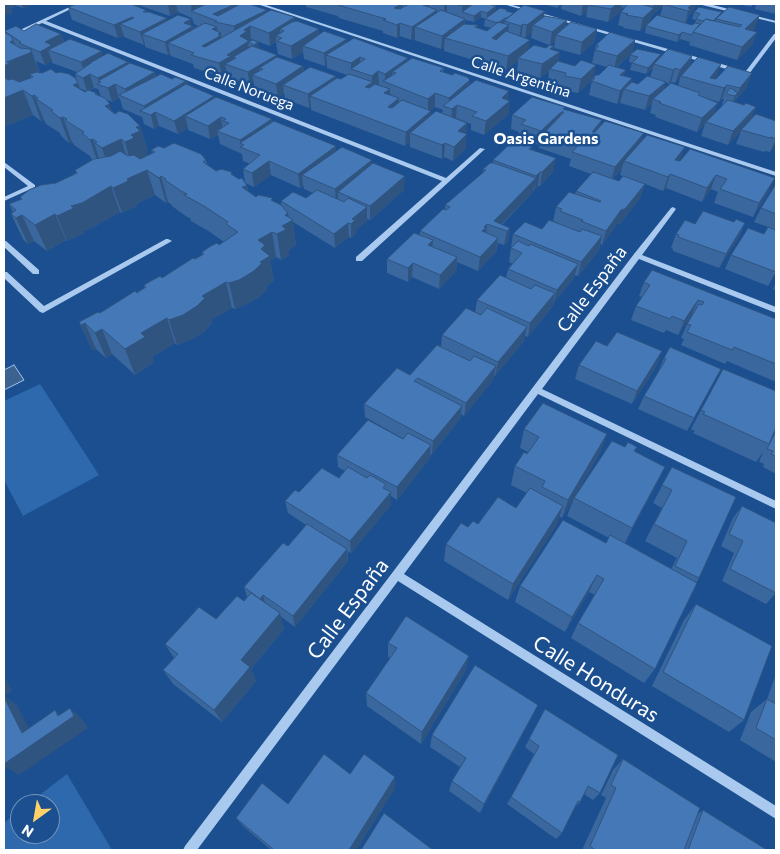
<!DOCTYPE html>
<html>
<head>
<meta charset="utf-8">
<style>
	body { margin:0 }
	#map { position:relative; width:780px; height:854px; overflow:hidden; background:#1b4f8f; font-family:Commissioner,sans-serif }
	canvas { display:block }
	.frame { position:absolute; inset:0; border:5px solid #fff; pointer-events:none }
	.north { position:absolute; left:10px; top:794px; width:50px; height:50px; box-sizing:border-box; background:#1b4f8f; border:1px solid #7695bc; border-radius:50%; rotate:212deg; font-size:14px; font-weight:700; line-height:20px; text-align:center; color:#fff }
	.north::after { content:''; display:block; margin:auto; width:18px; height:22px; background:#ffd166; clip-path:polygon(50% 0,100% 100%,50% 72%,0 100%) }
</style>
</head>
<body>
<div id="map">
<canvas width="780" height="854"></canvas>
<div class="frame"></div>
<div class="north">N</div>
</div>
<script>
const context = document.querySelector('canvas').getContext('2d');
context.lineJoin = 'round';
function fillPath(path, color) { context.fillStyle = color; context.fill(path, 'evenodd'); }
const poly = rows => new Path2D(rows.map(r => 'M' + r).join(''));
function stroke(path, color, width, dash) { context.strokeStyle = color; context.lineWidth = width; context.lineCap = dash ? 'butt' : 'round'; context.setLineDash(dash || []); context.stroke(path); }
function drawText(font, color, halo, rows, align = 'center') {
  context.font = font + ' Commissioner,sans-serif'; context.lineWidth = 5; context.setLineDash([]); context.textBaseline = 'middle'; context.strokeStyle = halo; context.fillStyle = color; for (const [text, x, y, turn = 0] of rows) {
    context.save(); context.translate(x, y); context.rotate((+turn || 0) * Math.PI / 180); context.textAlign = isNaN(turn) ? turn : align; if (halo) context.strokeText(text, 0, 0); context.fillText(text, 0, 0); context.restore();
  }
}
const green = poly([
	[40,384,99,475,23,516,4,480,4,401],
	[67,774,112,850,4,850,4,823,20,810,20,834,50,834,50,804,28,804]
]);
const water = poly([
	[14,365,24,380,4,390,4,370,14,365]
]);
const minor = poly([
	[76,4,81,4,46,21,446,178,480,148,485,149,362,261,356,261,356,257,442,181,42,23,14,36,9,35,76,4],
	[257,4,263,4,776,172,776,176,257,4],
	[503,4,509,4,746,71,774,34,776,34,776,38,749,74,747,75,503,4],
	[702,4,709,4,776,21,776,23,702,5,702,4],
	[4,162,35,185,35,187,4,201,4,197,28,186,4,167,4,162],
	[673,207,676,209,642,255,776,307,776,313,639,259,542,389,776,501,776,509,538,394,404,574,776,806,776,819,398,581,197,850,183,850,185,846,634,254,671,208,673,207],
	[166,239,168,239,172,241,43,313,40,312,4,278,4,272,7,272,44,306,166,239],
	[4,241,6,241,39,270,39,274,33,274,4,247,4,241]
]);
const wall = poly([
	[4,4,34,4,23,8,16,6,11,8,13,13],
	[77,4,139,4,140,7,147,12,167,18,167,20,193,26,194,28,198,26,194,24,192,18,178,12,170,16,141,6,141,4,249,4,267,12,319,29,319,34,408,62,444,68,443,72,470,80,469,86,508,100,509,114,484,135,471,130,471,124,456,118,466,134,466,148,453,161,444,157,442,159,410,147,410,142,405,146,311,110,311,107,309,108,285,99,284,93,278,98,254,89,254,83,250,86,228,77,227,74,222,77,194,68,193,64,171,56,170,54,168,55,145,47,145,44,144,45,124,37,124,36,118,38,72,20,68,7],
	[251,39,270,46,276,42,278,54,292,59,303,52,304,59,325,66,327,65,327,68,347,75,341,79,336,79,304,71,303,66,277,57,277,55,259,48,253,40,249,42,249,41],
	[435,107,443,110,442,114,431,116,429,111],
	[306,4,488,4,496,11,507,11,514,13,545,16,566,26,597,29,594,42,580,55,554,48,555,41,550,45,559,61,594,77,599,75,607,67,592,63,596,45,635,40,632,53,617,67,624,76,632,78,631,83,638,84,650,77,653,68,646,74,630,70,632,63,629,62,630,55,660,58,692,56,689,67,717,78,715,79,747,87,734,102,744,105,756,107,751,120,776,121,776,144,770,152,765,151,764,152,736,144,741,131,728,145,701,136,705,124,697,132,655,117,656,115,650,113,652,104,645,110,620,103,621,100,617,104,589,95,592,80,578,93,562,90,563,86,548,82,549,71,540,78,517,72,518,61,506,70,444,51,444,47,441,49,414,40,415,38,411,40,400,36,397,38,383,33,383,31,339,18,338,16,306,7],
	[481,17,485,19,484,26,491,28,487,31,477,28,478,25,465,24,465,20,474,22],
	[532,33,531,38,549,45,546,48,528,50,521,37,525,38],
	[680,78,678,86,663,90,666,82,669,84,671,82,675,83],
	[700,96,719,102,722,99,724,99,721,107,714,114],
	[543,4,561,4,557,8],
	[562,4,696,4,693,11,688,16,687,22,685,23,692,25,695,23,696,20,692,19,694,12,721,15,755,28,752,31,757,32,752,45,737,60,689,45,690,42,680,39,677,42,645,33,646,26,660,16,663,6,651,16,650,21,640,31,623,28,624,27,618,25,621,12,624,8,622,7,621,11,608,22,586,17,587,12,581,16,561,9],
	[737,4,753,4,751,7],
	[756,4,776,4,776,14,755,9],
	[4,31,24,31,61,34,64,42,102,51,103,56,128,62,129,63,155,72,156,76,186,81,187,84,215,98,272,122,336,146,336,151,372,160,372,164,404,190,370,220,367,219,367,221,356,230,356,234,351,238,349,237,335,248,293,222,296,245,289,250,289,255,288,256,281,260,276,257,270,261,274,281,266,286,267,289,259,297,245,305,235,309,232,308,211,320,212,323,204,332,190,340,177,345,175,343,152,357,154,362,135,375,112,354,106,358,96,349,92,350,79,322,100,313,144,288,144,285,162,278,202,255,202,252,219,245,224,242,210,232,191,221,190,218,187,217,172,206,171,204,168,202,166,203,155,195,136,204,137,206,132,208,122,213,120,212,92,228,83,231,84,233,67,241,66,240,47,251,34,241,28,244,23,239,11,214,13,212,9,204,21,199,20,197,56,183,76,173,75,170,92,160,90,156,74,145,73,143,72,142,69,143,61,136,60,133,46,124,44,120,41,121,33,115,4,127],
	[36,61,45,65,52,61,52,63,77,72,75,74,77,81,56,73,40,73],
	[79,88,87,91,85,92],
	[94,88,98,89,101,96,89,91],
	[119,98,120,99,123,109,142,117,144,124,154,129,159,126,178,134,188,128,188,130,210,139,218,135,220,144,242,154,243,161,250,164,243,169,245,183,254,187,271,175,300,188,303,185,304,189,313,193,306,198,281,201,281,206,273,201,256,197,248,191,247,186,233,175,216,171,207,164,206,160,151,150,152,153,147,156,146,152,148,151,140,126,115,114,112,112,106,99,112,102],
	[564,109,601,126,641,141,680,161,769,191,753,217,714,203,718,192,711,189,702,202,666,188,663,191,645,184,640,198,621,223,617,224,602,245,600,244,599,250,578,276,575,275,574,278,553,304,552,307,528,337,525,336,524,341,495,376,494,375,493,380,464,416,461,414,460,419,432,454,431,454,430,458,397,500,391,496,391,505,351,553,348,551,348,561,295,627,280,616,284,629,251,669,256,681,222,722,173,684,163,670,174,658,165,644,216,619,244,601,247,597,244,587,288,546,306,525,288,513,285,501,299,492,339,478,345,471,338,467,337,455,404,439,365,417,364,404,410,375,441,347,442,335,475,313,477,300,506,278,508,269,513,264,509,262,513,234,542,229,557,223,553,221,556,207,575,194,576,191,591,174,569,166,571,159,539,148,540,144,539,145,518,138,519,132,511,129,512,115],
	[622,168,620,175,623,176,619,181,613,179],
	[532,146,531,150,553,172,540,186,538,186,534,190,533,192,502,225,510,228,508,242,504,245,498,243,496,252,478,271,457,262,456,271,439,289,412,277,408,282,387,273,387,259,420,235,420,231,445,210,445,205,483,173,483,169,493,163,493,160],
	[776,184,776,272,768,286,725,269,731,255,764,234,768,227,754,222,761,208],
	[734,222,745,223,739,237,719,268,673,251,673,249,671,248,676,234,695,224],
	[644,282,776,319,776,382,727,361,725,364,681,345,684,339,681,338,687,324,693,314,692,314,678,335,666,330,664,333,631,320,636,306,642,297,639,296],
	[776,282,776,291,773,289],
	[607,346,657,365,632,404,575,379,579,365],
	[664,358,721,369,687,431,638,409,644,396,658,372],
	[701,410,772,438,775,433,776,434,776,474,763,467,764,464,759,462,763,452,756,462,693,433,695,431,691,429],
	[524,429,607,434,600,453,562,518,559,516,557,524,508,600,444,561,446,544,468,527,478,524,516,508,527,493,511,485,515,466,528,452,520,448],
	[635,452,665,467,625,543,671,569,677,558,645,541,662,508,653,503,672,467,699,578,696,583,655,669,644,683,571,638,578,623,595,595,589,592,565,632,515,602,520,586,606,543,609,538,567,516,574,498],
	[742,506,776,593,766,604,722,581,734,553,721,546,733,518],
	[696,604,744,720,729,732,652,686,684,620],
	[388,643,466,670,421,744,367,706,366,693,390,658,388,657],
	[776,674,776,762,740,740,751,712,767,699],
	[545,709,600,793,593,800,584,794,580,802,574,808,562,833,556,839,507,804,534,754,525,747],
	[532,717,480,813,449,791,452,781,460,767,430,747,432,735],
	[623,759,698,814,703,810,767,850,582,850,606,798,601,795,613,770],
	[350,774,395,788,356,850,271,850,243,826,236,818,288,804]
]);
const shadedWall = poly([
	[4,4,9,4,13,13,4,16],
	[10,4,16,4,16,6,11,8],
	[22,4,34,4,23,8],
	[130,4,139,4,141,12],
	[168,4,176,4,178,12,170,16],
	[193,4,211,4,192,12,191,5],
	[235,4,244,4,222,24,213,14],
	[401,4,403,4,403,15,394,8],
	[425,4,429,4,429,14,423,5],
	[444,4,447,4,447,14,444,17],
	[465,4,478,4,462,12,462,6],
	[583,4,590,4,588,5,587,12,581,16],
	[617,4,622,4,621,11,608,22,611,9],
	[654,4,665,4,663,4,663,6,651,16,650,21,640,31,643,18,653,9],
	[692,4,696,4,693,11,688,16,687,22,685,24,688,11,688,8],
	[496,6,496,12,487,19,487,13],
	[267,10,268,23,250,26,251,39,248,41,248,42,250,55,236,58,233,57,234,65,225,64,227,74,222,77,219,63,227,55,236,40,234,26],
	[437,10,437,22,415,27,415,38,411,40,412,27],
	[481,11,481,17,474,22,474,16],
	[545,11,543,24,533,25,532,33,525,38,527,25],
	[722,12,719,18,716,19,715,23,711,23],
	[760,15,755,28,741,42,745,29],
	[132,17,135,30,120,24,124,36,118,38,114,25],
	[295,17,296,30,280,29,281,37,276,36,276,42,270,46,269,33],
	[167,18,170,31,142,34,145,44,144,45,140,32],
	[505,18,503,25,498,23],
	[191,19,192,27,193,26,196,39,168,43,170,54,168,55,165,42,184,23],
	[465,19,464,32,445,38,444,47,441,49,442,36],
	[567,20,565,33,556,35,555,41,550,45,552,32],
	[400,23,400,36,397,38,397,25],
	[523,24,521,37,519,39,521,26],
	[509,25,507,38,491,51,492,38],
	[217,27,218,34,221,33,223,46,205,59,202,46,212,29],
	[319,29,320,42,303,46,303,52,292,59,291,46],
	[597,29,594,42,580,55,582,42],
	[682,32,680,39,677,42,679,35],
	[757,32,752,45,737,60,742,47],
	[61,34,65,48,48,50,52,61,45,65,40,52,45,42],
	[347,39,347,52,326,55,327,65,325,66,324,53],
	[13,40,20,57,31,49,41,77,33,77,30,74,32,80,4,92,4,66,7,62,10,42],
	[530,40,528,53,518,58,518,61,506,70,508,56],
	[635,40,632,53,614,69,617,56],
	[258,42,260,55,256,58,254,45],
	[554,46,552,58,560,52,558,66,550,69,549,71,540,78,542,64,550,49],
	[102,51,106,65,90,63,92,72,85,75,81,62],
	[661,54,659,61,654,64,653,68,646,74,648,68],
	[277,55,278,68,259,68,261,78,252,75,254,83,250,86,248,72],
	[692,56,688,69,681,76,680,78,675,83,680,70],
	[360,57,360,71,351,69,351,63],
	[408,58,407,71,396,73,392,72,392,82,385,82,385,74],
	[128,62,132,75,101,82,99,81,98,78],
	[721,64,717,78,711,84,710,78],
	[596,65,594,78,593,78,592,80,578,93,581,79],
	[303,66,305,79,283,85,284,93,278,98,276,84],
	[675,68,671,82,669,84,673,70],
	[626,70,622,83,620,75],
	[378,71,379,85,373,89,365,87,372,82,372,76],
	[155,72,158,85,128,99,125,89],
	[752,73,747,87,735,101,740,88],
	[90,74,94,88,87,91,83,78],
	[336,76,336,89,310,96,311,107,309,108,308,94],
	[632,78,629,90,624,89,621,100,617,104,620,91],
	[470,80,468,94,448,108,449,98],
	[186,81,189,95,155,112,159,126,154,129,151,115,146,113,144,106],
	[666,82,662,95,653,99,652,104,645,110,649,96],
	[78,83,86,108,73,85],
	[115,84,119,98,112,102,108,88],
	[727,85,722,99,719,102,724,88],
	[390,89,390,103,384,93],
	[23,90,33,115,4,127,4,98],
	[509,91,508,103,510,101,509,114,484,135,486,121,502,98],
	[738,92,733,106,730,110,735,96],
	[435,93,435,107,428,112,428,99],
	[34,95,44,120,41,121,32,96],
	[214,96,217,110,185,116,188,128,178,134,174,121],
	[399,98,399,112,388,107],
	[718,103,713,117,706,122,705,124,697,132,702,118],
	[110,104,117,129,105,106],
	[457,105,456,118,451,123,452,109],
	[756,107,751,120,728,145,733,131],
	[431,111,430,125,410,133,410,142,405,146,406,132],
	[561,112,559,125,542,135,540,144,539,145,541,131],
	[63,117,72,142,69,143,60,118],
	[221,117,223,131,217,131,218,135,210,139,208,126],
	[272,119,274,133,244,145,241,144,240,140],
	[602,120,599,134,592,132],
	[467,123,466,148,453,161,454,147,458,131],
	[140,126,148,151,146,152,147,156,132,167,125,142,136,127],
	[644,133,640,147,624,161,622,168,611,181,615,167],
	[776,138,776,144,770,152,776,139],
	[93,139,101,165,99,166,90,140],
	[121,139,129,165,111,174,102,148],
	[445,143,444,157,442,159,442,145],
	[336,146,337,160,302,175,303,185,300,188,298,174],
	[685,147,680,161,675,160],
	[556,158,553,172,540,186,542,172],
	[372,160,372,174,338,192,338,201,336,203,335,189],
	[269,161,271,175,254,187,252,173],
	[147,170,155,195,136,204,137,206,122,213,113,188,127,179],
	[540,172,538,186,534,190,536,176],
	[670,174,666,188,663,191,668,177],
	[716,175,711,189,702,202,707,188],
	[161,176,168,202,166,203,159,178],
	[405,176,404,190,370,220,370,206],
	[536,178,533,192,498,228,494,221],
	[775,178,769,191,753,217,759,203],
	[645,184,640,198,621,223,617,224,602,245,606,231,621,210],
	[111,186,120,212,92,228,83,231,84,233,67,241,57,216,71,206],
	[247,186,251,212,242,187],
	[367,207,367,221,356,230,356,234,351,238,351,224,352,219],
	[288,213,289,222,293,220,296,245,289,250,289,255,281,260,277,234,282,226,285,215],
	[55,214,66,240,47,251,35,225],
	[22,215,34,241,28,244,16,218],
	[348,223,349,237,335,248,334,234],
	[745,223,739,237,719,268,726,254],
	[487,224,486,238,482,231,484,227],
	[510,228,508,242,504,245,507,231],
	[272,232,276,257,270,261,274,281,266,286,267,289,259,297,245,305,235,309,229,283,258,240],
	[602,236,599,250,578,276,581,262],
	[498,238,496,252,478,271,480,257],
	[433,240,432,254,428,245],
	[457,257,456,271,439,289,440,275],
	[413,263,412,277,408,282,408,268],
	[578,264,574,278,553,304,557,290],
	[226,282,232,308,211,320,212,323,204,332,190,340,177,345,169,320,202,296],
	[555,293,552,307,528,337,530,323],
	[698,300,692,314,678,335,684,321],
	[167,318,175,343,152,357,154,362,135,375,125,349,141,333],
	[85,323,96,349,92,350,81,325],
	[527,327,524,341,495,376,498,362],
	[102,329,112,354,106,358,95,333],
	[662,351,657,365,632,404,637,391],
	[496,366,493,380,464,416,466,403],
	[462,406,460,419,432,454,433,441],
	[607,434,600,453,562,518,568,500],
	[431,445,430,458,397,500,397,487],
	[665,467,656,486,623,546,632,528],
	[391,492,391,505,351,553,350,541],
	[563,506,557,524,508,600,513,584],
	[347,549,348,561,295,627,293,616],
	[597,575,589,592,565,632,572,617],
	[263,595,266,606,260,599],
	[280,613,284,629,251,669,256,681,222,722,214,710,241,660],
	[469,656,466,670,421,744,422,732],
	[4,675,12,691,5,696,17,705,36,742,58,716,55,710,67,721,70,708,83,720,88,728,19,775,7,768,4,770],
	[538,705,532,717,480,813,484,804],
	[395,777,395,788,356,850,349,850]
]);
const building = poly([
	[77,4,131,4,146,10,143,12,149,12,167,18,140,32,120,24,134,18,132,17,114,25,68,7,77,4],
	[206,4,235,4,213,14,218,16,240,4,249,4,267,10,234,26,215,22,217,21,191,11,206,4],
	[341,4,363,4,366,5,367,4,401,4,394,8,400,9,409,4,425,4,423,5,437,10,412,27,400,23,397,25,383,20,386,19,338,5,341,4],
	[455,4,465,4,462,6,455,4],
	[473,4,488,4,496,6,487,13,481,11,474,16,462,12,473,4],
	[590,4,617,4,611,9,588,5,590,4],
	[628,4,641,4,654,8,643,18,626,15,628,14,621,12,628,4],
	[663,4,692,4,688,8,691,9,688,11,663,4],
	[524,5,545,11,527,25,523,24,521,26,504,21,524,5],
	[699,7,722,12,713,21,706,19,703,21,696,19,700,14,694,12,699,7],
	[729,7,760,15,745,29,757,32,742,47,693,32,706,19,740,27,742,25,716,19,729,7],
	[500,8,508,10,506,11,514,13,507,18,505,18,498,23,485,19,500,8],
	[271,10,295,17,269,33,250,26,244,30,247,31,240,36,249,41,227,55,231,56,219,63,191,55,194,53,168,43,205,23,217,27,212,29,221,33,218,34,220,36,202,46,205,47,271,10],
	[441,10,465,19,442,36,415,27,441,10],
	[178,15,191,19,184,23,193,26,165,42,142,34,178,15],
	[657,15,692,25,695,23,700,24,693,32,692,35,682,32,679,35,646,26,657,15],
	[545,16,567,20,552,32,533,25,545,16],
	[297,21,319,29,291,46,277,41,282,38,276,36,284,31,280,29,292,22,297,21],
	[498,22,509,25,492,38,496,40,506,31,530,40,508,56,445,38,464,24,478,25,475,27,487,31,498,22],
	[571,22,597,29,582,42,556,35,571,22],
	[36,24,61,34,45,42,52,45,40,52,19,43,21,42,4,31,16,26,24,31,36,24],
	[324,31,347,39,324,53,303,46,324,31],
	[4,32,11,36,13,40,10,42,20,48,31,49,30,50,32,52,7,62,10,63,4,66,4,32],
	[610,32,635,40,617,56,595,50,599,46,596,45,610,32],
	[354,38,408,58,385,74,378,71,372,76,351,69,365,59,360,57,351,63,326,55,354,38],
	[70,39,102,51,81,62,48,50,70,39],
	[253,40,258,42,254,45,248,42,253,40],
	[534,45,546,48,550,45,554,46,550,49,560,52,542,64,518,58,534,45],
	[252,46,277,55,248,72,225,64,236,58,233,57,252,46],
	[637,49,661,54,648,68,632,63,638,57,630,55,637,49],
	[668,49,692,56,680,70,675,68,673,70,654,64,668,49],
	[108,53,128,62,98,78,90,74,83,78,75,74,91,63,90,63,108,53],
	[277,57,303,66,276,84,252,75,263,69,259,68,277,57],
	[698,57,721,64,710,78,716,79,728,66,752,73,740,88,727,85,724,88,681,76,698,57],
	[412,58,444,68,440,71,452,75,455,73,467,77,470,80,449,98,435,93,428,99,383,81,396,73,392,72,412,58],
	[581,60,596,65,581,79,565,76,566,73,550,69,558,61,575,66,581,60],
	[130,63,155,72,125,89,115,84,108,88,97,84,101,82,98,81,130,63],
	[609,65,626,70,620,75,632,78,620,91,592,81,595,78,593,78,596,75,599,75,609,65],
	[310,67,336,76,308,94,283,85,310,67],
	[51,69,56,73,60,72,69,74,75,78,78,83,73,85,85,92,88,90,97,93,95,94,105,98,110,104,105,106,115,114,119,111,128,114,140,126,136,127,140,131,131,135,134,137,132,139,125,142,121,139,102,148,95,143,97,142,93,139,90,140,82,133,84,132,65,120,67,119,63,117,60,118,51,111,53,110,36,99,38,98,34,95,32,96,23,90,4,98,4,77,8,80,13,79,19,82,33,77,30,74,37,72,42,73,51,69],
	[161,74,172,79,175,77,186,81,144,106,119,95,161,74],
	[349,74,373,82,365,87,369,88,375,84,390,89,384,93,399,98,388,107,392,108,402,100,431,111,406,132,310,96,337,78,341,79,349,74],
	[647,76,666,82,649,96,624,89,632,82,638,84,647,76],
	[476,80,509,91,502,98,510,101,486,121,472,116,477,112,457,105,452,109,443,106,476,80],
	[671,83,700,93,698,95,718,103,702,118,659,103,661,102,653,99,671,83],
	[186,84,214,96,174,121,155,112,151,115,140,111,186,84],
	[730,88,735,90,734,91,738,92,735,96,726,94,730,88],
	[216,97,272,119,240,140,217,131,229,123,223,121,226,119,221,117,208,126,185,116,216,97],
	[532,97,565,107,563,109,602,120,592,132,595,132,605,121,644,133,615,167,572,152,577,147,542,135,564,112,561,112,541,131,521,124,526,120,512,115,532,97],
	[728,100,744,105,746,103,756,107,733,131,706,122,728,100],
	[436,111,467,123,458,131,467,134,454,147,445,143,442,145,410,133,436,111],
	[756,114,776,121,776,139,771,137,770,138,741,130,756,114],
	[274,121,336,146,298,174,269,161,252,173,243,169,260,155,240,147,244,145,240,143,274,121],
	[647,135,685,147,675,160,680,161,690,149,775,178,759,203,720,189,727,179,716,175,707,188,670,174,668,177,624,161,647,135],
	[514,140,532,146,529,149,556,158,542,172,540,172,536,176,493,160,514,140],
	[174,143,201,154,206,160,203,162,216,171,221,169,232,172,231,174,239,179,242,178,247,186,242,187,256,197,258,195,273,198,271,200,281,205,288,213,285,215,293,220,282,226,286,229,285,230,277,234,272,232,258,240,265,245,261,249,270,256,260,262,262,263,254,271,239,280,229,283,226,282,202,296,205,298,197,306,183,315,169,320,167,318,141,333,145,337,125,349,102,329,95,333,85,323,81,325,79,322,98,312,100,313,135,291,137,293,146,287,144,285,149,282,160,276,162,278,193,258,195,259,204,254,202,252,211,246,217,243,219,245,238,232,226,224,228,222,204,206,184,195,187,194,181,191,165,180,166,179,161,176,159,178,147,170,127,179,129,180,124,183,113,188,111,186,82,203,71,206,74,208,57,216,55,214,35,225,22,215,16,218,11,214,16,210,9,204,22,199,20,197,29,190,41,185,56,183,77,173,75,170,94,159,111,156,120,151,128,156,134,155,140,159,155,152,151,150,158,146,164,148,174,143],
	[342,147,372,160,335,189,302,175,342,147],
	[373,163,405,176,370,206,338,192,373,163],
	[490,163,494,163,536,178,494,221,510,228,507,231,487,224,484,227,486,228,482,231,498,238,480,257,420,231,443,209,446,210,450,207,445,205,486,170,483,169,490,163],
	[593,172,619,181,623,176,645,184,625,209,621,210,606,231,581,221,583,220,560,211,562,209,556,207,569,192,600,202,601,201,576,191,593,172],
	[776,184,776,214,761,208,776,184],
	[317,190,344,202,348,198,367,207,352,219,355,220,351,224,348,223,334,234,281,201,293,192,306,198,317,190],
	[703,211,734,222,736,219,745,223,726,254,678,237,679,235,676,234,685,220,695,224,703,211],
	[549,220,580,232,582,229,602,236,581,262,513,234,525,222,542,229,549,220],
	[768,227,776,230,776,272,731,255,748,228,764,234,768,227],
	[414,233,433,240,428,245,457,257,440,275,413,263,408,268,387,259,414,233],
	[518,241,529,246,530,244,578,264,557,290,508,269,522,253,511,248,518,241],
	[652,270,776,319,776,364,734,347,732,350,687,332,691,325,687,324,699,304,702,305,704,302,698,300,684,321,672,316,670,319,636,306,650,285,644,282,652,270],
	[500,275,531,289,535,285,555,293,530,323,477,300,500,275],
	[466,308,481,315,487,308,527,327,498,362,442,335,466,308],
	[617,332,662,351,637,391,579,365,596,341,607,346,617,332],
	[437,345,470,361,474,356,496,366,466,403,418,378,414,381,462,406,433,441,364,404,397,368,410,375,437,345],
	[670,347,721,369,694,418,644,396,666,359,664,358,670,347],
	[723,369,776,391,776,428,769,444,703,414,705,412,701,410,723,369],
	[543,403,607,434,568,500,542,487,545,481,515,466,524,452,527,454,539,437,524,429,543,403],
	[368,420,403,439,408,433,431,445,397,487,337,455,368,420],
	[775,433,776,434,776,457,771,454,773,451,767,449,775,433],
	[612,441,625,447,628,442,637,447,634,451,665,467,632,528,574,498,612,441],
	[348,467,367,478,370,475,386,484,383,488,391,492,350,541,285,501,295,490,299,492,322,468,339,478,348,467],
	[672,467,736,497,699,578,675,566,687,541,654,524,672,490,662,485,672,467],
	[530,488,563,506,513,584,446,544,461,523,468,527,473,521,478,524,498,497,516,508,530,488],
	[742,506,776,523,776,593,730,569,743,541,729,534,742,506],
	[563,520,606,543,610,535,697,583,655,669,578,623,604,579,597,575,572,617,520,586,563,520],
	[307,524,347,549,293,616,263,595,260,599,244,587,283,543,288,546,307,524],
	[251,593,280,613,241,660,250,667,214,710,163,670,178,654,165,644,199,607,216,619,237,596,244,601,251,593],
	[696,604,772,646,744,720,663,672,696,604],
	[406,616,469,656,422,732,366,693,397,648,388,643,406,616],
	[475,665,538,705,484,804,452,781,466,758,432,735,475,665],
	[4,697,22,733,55,710,58,716,70,708,74,716,4,764,4,697],
	[767,699,776,704,776,703,776,740,756,728,767,699],
	[545,709,618,755,600,793,588,786,580,802,578,801,562,833,511,797,539,746,529,739,545,709],
	[324,754,350,774,364,754,395,777,349,850,274,850,236,818,262,783,288,804,324,754],
	[623,759,700,808,684,850,595,850,590,846,616,788,611,785,623,759],
	[703,810,767,850,688,850,703,810],
	[384,813,433,850,361,850,384,813]
]);
const farStreetnames = [
	["Calle Argentina",521,77,18],
	["Calle Noruega",249,89,21]
];
const farNeighbourhoodnames = [
	["Oasis Gardens",546,139]
];
const streetNames = [
	["Calle España",592,289,-53]
];
const nearStreetnames = [
	["Calle España",348,609,-53],
	["Calle Honduras",596,679,32]
];
fillPath(green, '#2e69ad');
fillPath(water, '#3c6290');
stroke(water, '#9cc4f0', 1);
fillPath(minor, '#a9c9ee');
fillPath(wall, '#3a679d');
fillPath(shadedWall, '#305480');
fillPath(building, '#4478b7');
stroke(building, '#305480', 1);
drawText('15px', '#fff', '#1b4f8f', farStreetnames);
drawText('bold 16px', '#fff', '#1b4f8f', farNeighbourhoodnames);
drawText('18px', '#fff', '#1b4f8f', streetNames);
drawText('21px', '#fff', '#1b4f8f', nearStreetnames);
</script>
</body>
</html>
